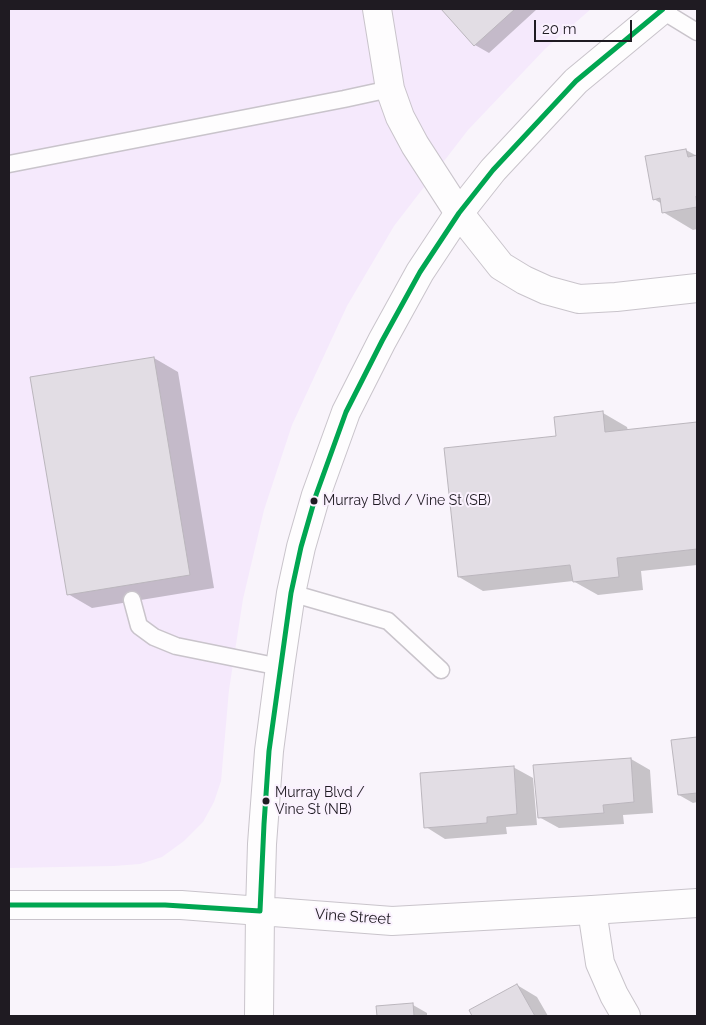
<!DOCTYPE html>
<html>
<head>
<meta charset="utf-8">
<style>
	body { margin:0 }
	#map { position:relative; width:706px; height:1025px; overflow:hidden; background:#f9f4fb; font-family:Raleway,sans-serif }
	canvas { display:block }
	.frame { position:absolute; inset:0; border:10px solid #1f1b22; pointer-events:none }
	.scale { position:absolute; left:534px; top:20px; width:98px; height:22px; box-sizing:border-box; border:2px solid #1f1b22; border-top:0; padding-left:6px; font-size:15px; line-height:18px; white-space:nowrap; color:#1f1b22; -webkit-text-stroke:4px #faf1fe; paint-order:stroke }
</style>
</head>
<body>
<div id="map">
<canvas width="706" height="1025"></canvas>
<div class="frame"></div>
<div class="scale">20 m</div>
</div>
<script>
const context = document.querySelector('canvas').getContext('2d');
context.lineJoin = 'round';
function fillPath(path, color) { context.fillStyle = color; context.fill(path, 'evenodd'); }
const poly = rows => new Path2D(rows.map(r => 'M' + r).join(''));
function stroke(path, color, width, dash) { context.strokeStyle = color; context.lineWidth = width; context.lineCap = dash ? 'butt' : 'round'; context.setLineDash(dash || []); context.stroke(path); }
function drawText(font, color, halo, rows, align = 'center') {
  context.font = font + ' Raleway,sans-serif'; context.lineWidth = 4; context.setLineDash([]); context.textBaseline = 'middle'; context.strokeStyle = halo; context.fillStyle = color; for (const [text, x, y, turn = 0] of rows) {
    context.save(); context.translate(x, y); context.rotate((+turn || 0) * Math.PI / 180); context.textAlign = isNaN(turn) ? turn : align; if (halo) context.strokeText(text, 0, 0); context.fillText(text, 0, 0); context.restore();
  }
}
const built = poly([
	[9,9,591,9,545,49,468,130,394,226,347,306,292,425,264,510,243,599,229,690,221,781,214,802,203,822,184,841,162,857,140,864,114,866,9,868]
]);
const shadow = poly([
	[442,9,537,9,489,53,475,45],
	[686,150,697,156,697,229,693,230,663,212,662,204,654,199],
	[154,358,178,372,214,588,92,608,68,594],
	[603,413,627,427,628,431,697,423,697,565,641,571,643,590,598,595,573,581,483,591,459,577,557,437],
	[697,739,697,802,693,803,679,795,672,741],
	[631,759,650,770,653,813,623,815,624,824,559,828,539,817],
	[513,767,533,778,537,825,506,827,507,834,445,839,426,827],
	[517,985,537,997,548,1016,473,1016,471,1011],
	[413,1005,427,1013,427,1016,378,1016,377,1007]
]);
const building = poly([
	[441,9,515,9,474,46,441,9],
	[686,149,688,157,697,155,697,196,696,196,697,207,662,213,660,198,653,200,645,156,686,149],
	[154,357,190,575,67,595,30,377,154,357],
	[603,411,605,432,697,422,697,549,617,558,619,577,573,582,570,565,458,577,444,448,556,436,554,417,603,411],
	[697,737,697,793,678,795,671,740,697,737],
	[631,758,634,802,603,805,604,813,538,818,533,765,631,758],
	[514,766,517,814,487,817,487,823,424,828,420,773,514,766],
	[517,984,535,1016,472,1016,469,1010,517,984],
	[413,1003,414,1016,377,1016,376,1006,413,1003]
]);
const lane = poly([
	[661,10,697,32],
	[9,164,344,99,390,89],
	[291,593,388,621,441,670],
	[132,600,139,626,154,637,176,646,280,667]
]);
const street = poly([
	[377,9,390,89,400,117,415,145,459,213,501,266,524,280,546,290,579,299,616,297,697,288],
	[592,910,600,963,614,995,626,1016]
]);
const secondary = poly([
	[9,905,181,905,392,921,592,910,697,903],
	[259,1016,260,911,262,844,269,751,280,667,291,593,301,547,316,495,346,412,382,341,420,272,459,213,493,170,576,81,663,9]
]);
const bus1 = poly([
	[9,905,165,905,260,911],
	[260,911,264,824,269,751,291,593,301,547,316,495,346,412,382,341,420,272,459,213,493,170,576,81,663,9]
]);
const markers = [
	[314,501,4.5,"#1f1b22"],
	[266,801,4.5,"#1f1b22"]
];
const busNames = [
	["Murray Blvd / Vine St (SB)",323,501],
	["Murray Blvd /",275,793],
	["Vine St (NB)",275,810]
];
const streetNames = [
	["Vine Street",353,917,4]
];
fillPath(built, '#f5e9fc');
fillPath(shadow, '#0003');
fillPath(building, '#e2dde4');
stroke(building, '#bbb6bd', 1);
stroke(lane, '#c9c4cb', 19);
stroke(street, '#c9c4cb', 30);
stroke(secondary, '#c9c4cb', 30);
stroke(lane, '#fefdfe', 16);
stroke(street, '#fefdfe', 28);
stroke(secondary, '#fefdfe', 28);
stroke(bus1, '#00a651', 5);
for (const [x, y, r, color] of markers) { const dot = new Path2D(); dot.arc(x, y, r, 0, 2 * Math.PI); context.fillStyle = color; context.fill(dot); stroke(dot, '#faf1fe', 2); }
drawText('14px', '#1f1b22', '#faf1fe', busNames, 'left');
drawText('15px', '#1f1b22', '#faf1fe', streetNames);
</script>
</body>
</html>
